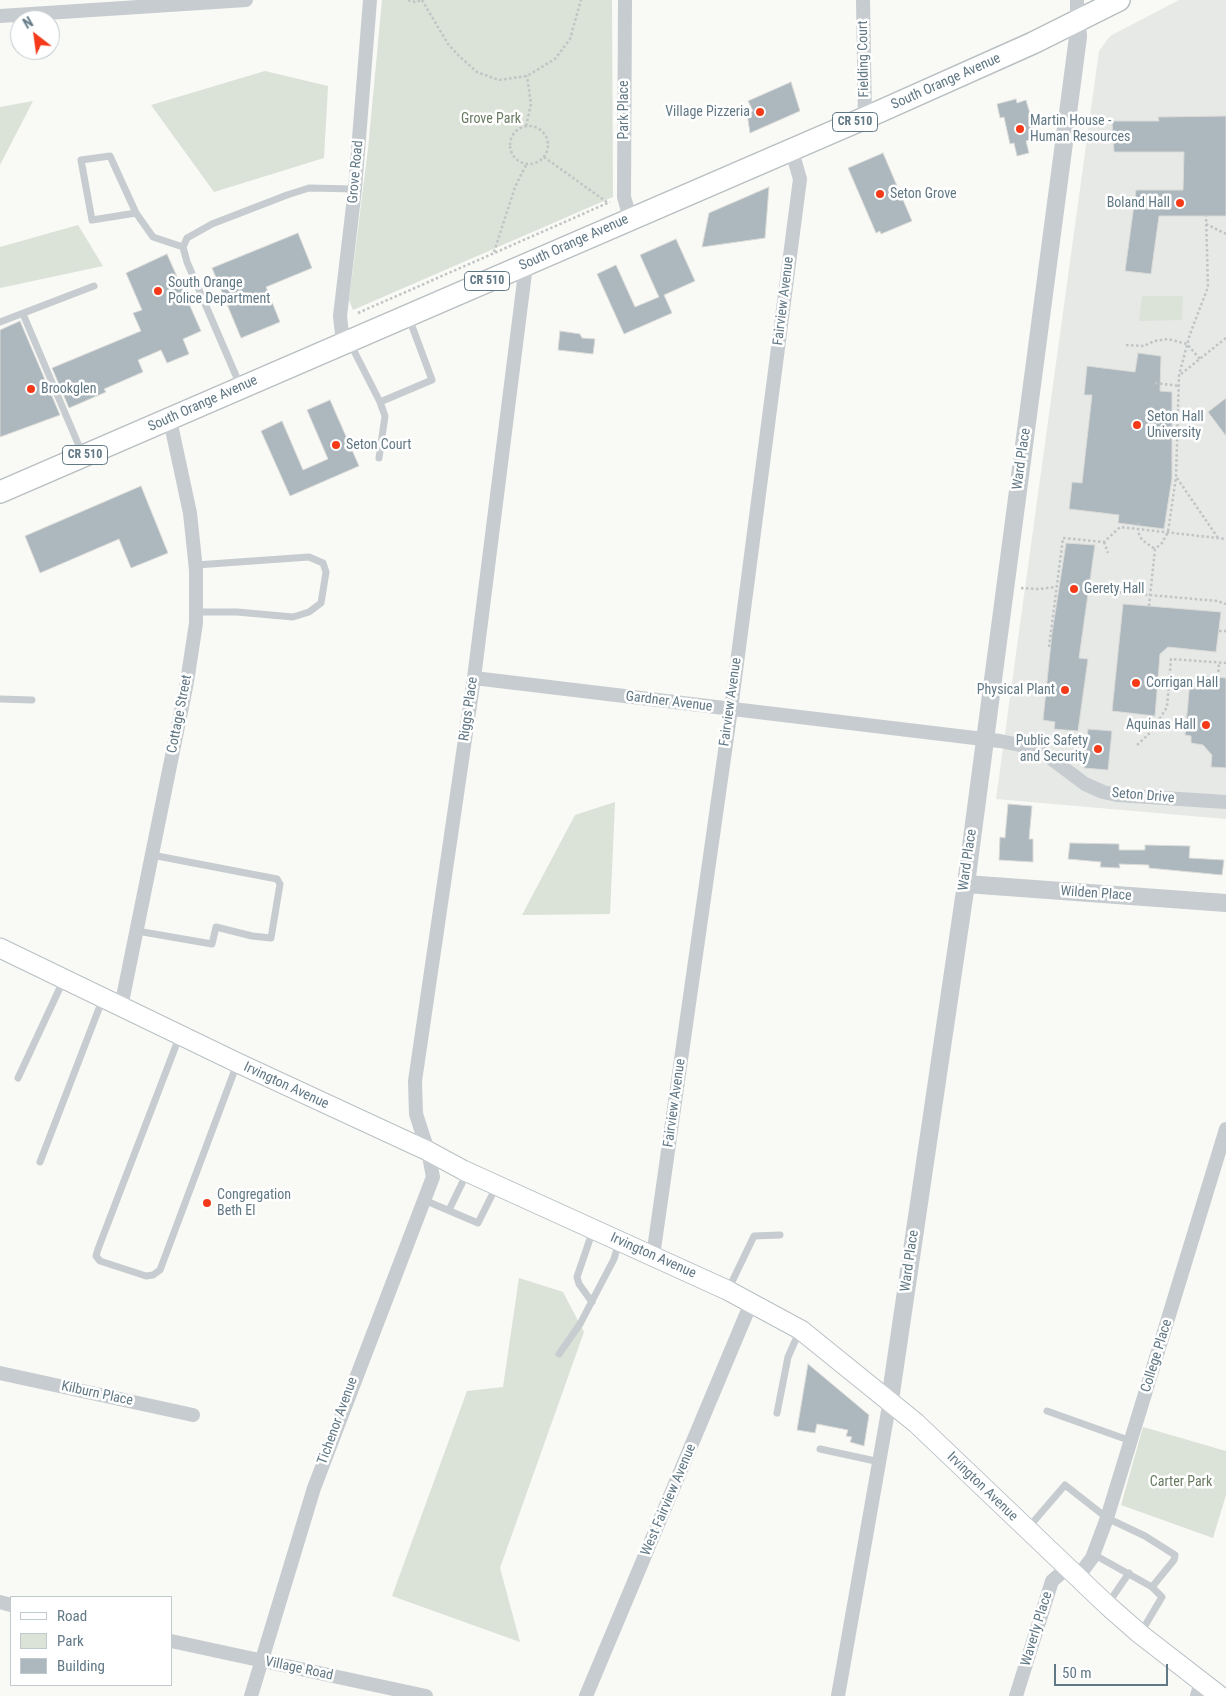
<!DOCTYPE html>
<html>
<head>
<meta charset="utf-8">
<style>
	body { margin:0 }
	#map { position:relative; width:1226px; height:1696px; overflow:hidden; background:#f9f9f6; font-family:"Roboto Condensed",sans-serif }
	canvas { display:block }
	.legend { position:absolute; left:10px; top:1596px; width:162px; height:90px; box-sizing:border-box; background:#fff; border:1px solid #c0c9ce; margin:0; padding:6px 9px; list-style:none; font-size:15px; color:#617885 }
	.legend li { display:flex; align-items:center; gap:10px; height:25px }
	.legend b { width:25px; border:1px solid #c0c9ce }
	.north { position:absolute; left:10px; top:10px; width:50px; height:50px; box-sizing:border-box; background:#fff; border:1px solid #c0c9ce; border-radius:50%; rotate:330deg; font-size:14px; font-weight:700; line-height:20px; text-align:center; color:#617885 }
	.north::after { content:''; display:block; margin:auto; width:18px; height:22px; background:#f53a1a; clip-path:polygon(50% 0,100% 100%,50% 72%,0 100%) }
	.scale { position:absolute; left:1054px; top:1664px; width:114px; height:22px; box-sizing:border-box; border:2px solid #617885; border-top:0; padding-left:6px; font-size:15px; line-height:18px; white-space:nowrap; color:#617885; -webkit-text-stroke:4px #fff; paint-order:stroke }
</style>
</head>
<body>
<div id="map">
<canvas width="1226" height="1696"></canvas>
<ul class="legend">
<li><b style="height:6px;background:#fff"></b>Road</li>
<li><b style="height:14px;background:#dbe2d7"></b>Park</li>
<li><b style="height:14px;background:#acb8bd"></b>Building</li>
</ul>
<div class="north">N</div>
<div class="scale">50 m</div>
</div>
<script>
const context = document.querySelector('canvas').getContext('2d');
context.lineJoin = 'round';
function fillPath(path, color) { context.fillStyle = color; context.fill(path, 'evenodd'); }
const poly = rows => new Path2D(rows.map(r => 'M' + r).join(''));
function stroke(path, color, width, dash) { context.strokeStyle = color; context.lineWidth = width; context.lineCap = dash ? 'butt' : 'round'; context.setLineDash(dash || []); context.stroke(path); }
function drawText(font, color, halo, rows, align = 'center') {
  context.font = font + ' "Roboto Condensed",sans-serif'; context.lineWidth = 5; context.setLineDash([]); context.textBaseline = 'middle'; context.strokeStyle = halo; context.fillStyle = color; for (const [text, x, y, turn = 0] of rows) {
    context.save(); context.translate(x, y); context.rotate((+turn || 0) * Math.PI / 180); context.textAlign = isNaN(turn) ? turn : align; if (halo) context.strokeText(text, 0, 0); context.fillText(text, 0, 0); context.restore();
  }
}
const built = poly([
	[1179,0,1226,0,1226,819,996,799,1099,51,1110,36]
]);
const green = poly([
	[382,0,612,0,613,197,353,310,349,300,368,149],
	[265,71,328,86,324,158,214,192,151,105],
	[33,101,0,165,0,107],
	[78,225,103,266,0,288,0,247],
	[1142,296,1183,296,1182,320,1139,321],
	[615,802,610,914,522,915,575,815],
	[519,1278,563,1292,584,1332,500,1568,520,1642,392,1596,467,1391,503,1387],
	[1143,1427,1226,1451,1226,1495,1213,1538,1121,1505]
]);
const building = poly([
	[791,82,800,111,750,133,747,113,753,111,748,101,791,82],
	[1016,99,1017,103,1026,100,1030,114,1037,119,1033,128,1034,133,1031,134,1032,139,1026,141,1029,153,1017,156,1014,143,1010,144,1004,117,1000,118,997,104,1016,99],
	[1226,116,1226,216,1159,216,1151,274,1125,271,1136,190,1183,190,1184,152,1114,152,1112,121,1159,121,1158,117,1226,116],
	[883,153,912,221,881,234,880,231,876,233,848,168,883,153],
	[769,187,765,238,702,247,709,213,769,187],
	[298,233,312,268,266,287,280,322,241,338,212,268,298,233],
	[676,239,695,281,664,295,672,313,624,334,597,274,616,265,635,307,659,297,640,255,676,239],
	[167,254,201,331,183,339,189,354,167,363,161,350,138,360,143,372,104,389,106,392,69,408,52,368,141,331,133,313,142,310,126,273,167,254],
	[20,321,60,415,0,437,0,330,20,321],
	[560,331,580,334,582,338,595,339,593,354,558,350,560,331],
	[1138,353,1161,356,1160,391,1172,392,1172,478,1164,529,1118,523,1119,515,1069,509,1072,482,1082,483,1092,395,1084,395,1087,366,1135,372,1138,353],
	[1226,398,1226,436,1208,412,1226,398],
	[330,400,359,466,290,496,261,431,282,421,303,470,328,459,307,410,330,400],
	[141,486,168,553,131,568,119,539,40,573,25,536,141,486],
	[1066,543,1095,545,1079,658,1088,659,1078,731,1054,729,1055,722,1043,720,1052,633,1066,543],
	[1123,604,1221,612,1216,652,1168,647,1160,654,1155,716,1112,711,1123,604],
	[1196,675,1226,678,1226,768,1211,767,1212,755,1203,745,1191,743,1191,736,1185,735,1190,681,1195,682,1196,675],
	[1088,729,1112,731,1108,770,1084,768,1088,729],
	[1008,804,1032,806,1029,839,1033,839,1033,862,999,860,1000,837,1005,838,1008,804],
	[1070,843,1119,844,1119,850,1145,850,1145,845,1190,846,1189,858,1224,860,1222,875,1149,868,1149,865,1119,864,1120,868,1100,867,1101,862,1068,859,1070,843],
	[808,1364,869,1415,864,1446,850,1442,852,1437,846,1436,848,1430,817,1424,815,1433,797,1430,808,1364]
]);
const path = poly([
	[408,0,415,2,422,0],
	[422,0,448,44,459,56,477,72,499,80,527,76,555,59,570,39,581,0],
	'510 145a19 19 0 1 1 38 0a19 19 0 1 1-38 0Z',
	[526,126,531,104,527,76],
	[544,157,608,203],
	[1206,224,1226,234],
	[494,252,515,187,526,165],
	[358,313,610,202],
	[1126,345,1144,346,1154,341,1168,339,1187,344,1200,359],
	[1181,374,1226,338],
	[1155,383,1180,386],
	[1177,478,1218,538],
	[1138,523,1138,532,1142,540,1155,549],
	[1104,542,1108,553],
	[1021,588,1038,589,1056,587],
	[1105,591,1217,601,1226,604],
	[1149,606,1155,549,1162,543,1168,532,1176,477,1179,375,1190,334,1208,287,1206,216],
	[1219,631,1226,631],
	[1049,647,1063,538,1104,542,1120,527,1226,539],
	[1218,677,1219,663],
	[1137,745,1152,731,1167,707,1171,659,1226,663]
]);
const service = poly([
	[136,213,92,220,81,160,110,156,136,213,153,237,183,247],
	[23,314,82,453],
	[0,322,94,286],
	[350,343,380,402,432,380,409,318],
	[240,385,187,262,183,247,187,238,212,224,287,195,309,188,355,189],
	[379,458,385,416,380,402],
	[196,565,309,557,323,563,326,572,321,603,309,612,293,617,237,612,196,612],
	[0,699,32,700],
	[137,931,212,944,216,927,252,936,271,938,280,884,277,879,152,855],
	[180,1035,98,1249,96,1256,100,1261,146,1276,153,1275,160,1270,237,1064],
	[18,1078,64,979],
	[40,1162,103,998],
	[424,1200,478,1223,496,1187],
	[449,1210,467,1173],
	[728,1290,754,1236,780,1235],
	[592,1302,579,1284,577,1277,593,1230],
	[559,1354,580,1324,614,1259,619,1242],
	[1047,1411,1131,1441],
	[777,1413,788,1357,800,1330],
	[820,1449,880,1462],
	[1028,1528,1065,1485,1107,1518,1145,1536,1175,1555,1174,1560,1152,1587,1093,1554],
	[1107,1605,1129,1573],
	[1140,1634,1162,1597,1152,1587]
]);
const minor = poly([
	[625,0,624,197,630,218],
	[863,0,865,118],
	[1077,0,1077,21],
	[0,16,246,0],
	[343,343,340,316,355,189,370,0],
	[474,678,1000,741,1030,747,1045,754,1085,784,1103,792,1117,795,1226,802],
	[121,1007,187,682,196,623,196,570,190,513,170,420],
	[653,1256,731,709,800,179,791,148],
	[0,1373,193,1415],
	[1077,1578,1092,1558,1107,1518,1226,1129],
	[0,1602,11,1605],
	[171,1641,426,1696],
	[251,1696,314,1488,433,1177,428,1151,416,1114,415,1081,474,678,526,265],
	[586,1696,751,1303],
	[838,1696,890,1400],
	[1016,1696,1052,1581,1067,1568],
	[1197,1696,1201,1682]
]);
const tertiary = poly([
	[966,884,1226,903],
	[890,1400,966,884,1078,37,1077,21]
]);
const secondary = poly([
	[0,948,238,1063,428,1151,463,1170,727,1290,801,1330,916,1423,1107,1605,1140,1634,1220,1696]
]);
const primary = poly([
	[0,492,865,118,1033,43,1119,0]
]);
const markers = [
	[760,112,5,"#f53a1a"],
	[1020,129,5,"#f53a1a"],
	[880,194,5,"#f53a1a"],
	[1180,203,5,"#f53a1a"],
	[158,291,5,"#f53a1a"],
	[31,389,5,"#f53a1a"],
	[1137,425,5,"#f53a1a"],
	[336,445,5,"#f53a1a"],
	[1074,589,5,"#f53a1a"],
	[1136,683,5,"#f53a1a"],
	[1065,690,5,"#f53a1a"],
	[1206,725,5,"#f53a1a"],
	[1098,749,5,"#f53a1a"],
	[207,1203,5,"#f53a1a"]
];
const shields = [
	[855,122,45],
	[487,281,45],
	[85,455,45]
];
const shieldNames = [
	["CR 510",855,122],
	["CR 510",487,281],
	["CR 510",85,455]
];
const streetNames = [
	["Fielding Court",864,59,-91],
	["South Orange Avenue",946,82,-24],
	["Park Place",624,110,-90],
	["Grove Road",356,172,-85],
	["South Orange Avenue",574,243,-24],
	["Fairview Avenue",784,301,-83],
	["South Orange Avenue",203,404,-24],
	["Ward Place",1022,459,-82],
	["Gardner Avenue",669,702,7],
	["Fairview Avenue",731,702,-82],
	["Riggs Place",469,709,-82],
	["Cottage Street",180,714,-79],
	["Seton Drive",1143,796,5],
	["Ward Place",968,860,-82],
	["Wilden Place",1096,894,4],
	["Irvington Avenue",286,1086,25],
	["Fairview Avenue",675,1103,-82],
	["Irvington Avenue",653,1256,24],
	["Ward Place",910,1261,-82],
	["College Place",1157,1356,-73],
	["Kilburn Place",97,1394,12],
	["Tichenor Avenue",338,1421,-70],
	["Irvington Avenue",982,1487,44],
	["West Fairview Avenue",669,1500,-67],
	["Waverly Place",1037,1629,-73],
	["Village Road",299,1669,12]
];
const poiNames = [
	["Village Pizzeria",750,112,"right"],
	["Martin House -",1030,121],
	["Human Resources",1030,137],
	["Seton Grove",890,194],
	["Boland Hall",1170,203,"right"],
	["South Orange",168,283],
	["Police Department",168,299],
	["Brookglen",41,389],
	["Seton Hall",1147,417],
	["University",1147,433],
	["Seton Court",346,445],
	["Gerety Hall",1084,589],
	["Corrigan Hall",1146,683],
	["Physical Plant",1055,690,"right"],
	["Aquinas Hall",1196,725,"right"],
	["Public Safety",1088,741,"right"],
	["and Security",1088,757,"right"],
	["Congregation",217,1195],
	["Beth El",217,1211]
];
const parkNames = [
	["Grove Park",491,119],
	["Carter Park",1181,1482]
];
fillPath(built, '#e7e9e7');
fillPath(green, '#dbe2d7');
fillPath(building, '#acb8bd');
stroke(building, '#dbdbd9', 1);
stroke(secondary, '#b8c0c4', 21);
stroke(primary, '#b9bfc2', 24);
stroke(path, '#c0c4c5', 2.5, [2.5, 2.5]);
stroke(service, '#c6cccf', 7);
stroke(minor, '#c6cccf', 14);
stroke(tertiary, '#c6cccf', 18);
stroke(secondary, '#fff', 19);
stroke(primary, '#fff', 21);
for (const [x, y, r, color] of markers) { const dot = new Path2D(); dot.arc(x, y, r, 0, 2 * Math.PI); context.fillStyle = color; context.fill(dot); stroke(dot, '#fff', 2); }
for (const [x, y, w] of shields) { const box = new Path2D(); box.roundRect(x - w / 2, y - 9.5, w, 19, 4); context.fillStyle = '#fff'; context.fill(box); stroke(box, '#617885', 1); }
drawText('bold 12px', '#617885', null, shieldNames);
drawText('14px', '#617885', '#fff', streetNames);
drawText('14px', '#617885', '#fff', poiNames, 'left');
drawText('14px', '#687b61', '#fff', parkNames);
</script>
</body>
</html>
